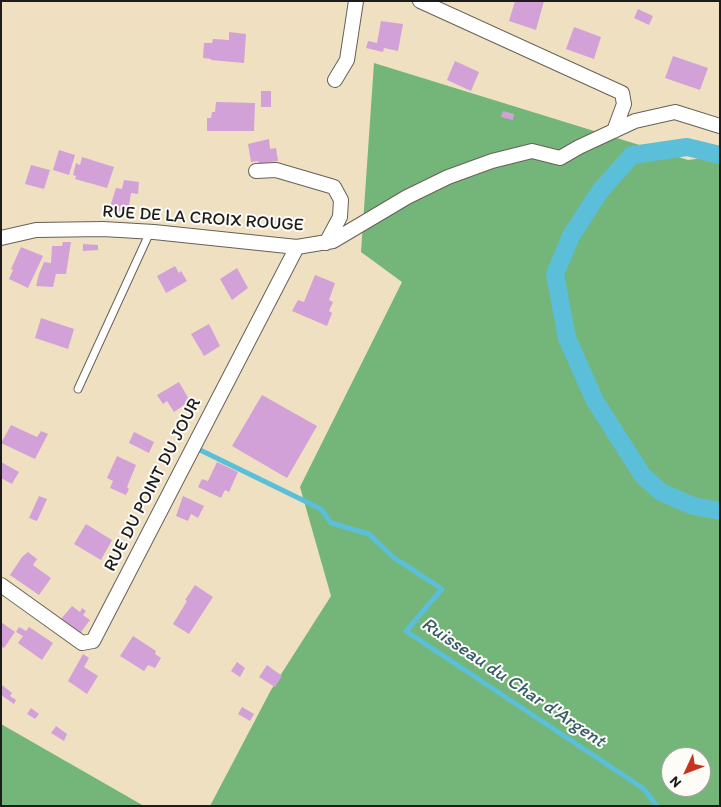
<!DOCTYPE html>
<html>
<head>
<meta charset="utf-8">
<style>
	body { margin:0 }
	#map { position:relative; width:721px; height:807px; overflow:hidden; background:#efe0c1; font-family:Itim,sans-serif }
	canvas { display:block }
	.frame { position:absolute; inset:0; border:2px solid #1c1c1c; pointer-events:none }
	.north { position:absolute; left:661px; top:747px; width:50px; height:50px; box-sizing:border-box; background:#fdfcf7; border:1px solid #a3a29f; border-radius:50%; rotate:227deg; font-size:14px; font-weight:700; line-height:20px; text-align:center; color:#1c1c1c }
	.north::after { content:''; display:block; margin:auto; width:18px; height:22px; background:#c8321e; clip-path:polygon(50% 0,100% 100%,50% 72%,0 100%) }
</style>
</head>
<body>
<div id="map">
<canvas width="721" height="807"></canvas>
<div class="frame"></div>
<div class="north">N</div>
</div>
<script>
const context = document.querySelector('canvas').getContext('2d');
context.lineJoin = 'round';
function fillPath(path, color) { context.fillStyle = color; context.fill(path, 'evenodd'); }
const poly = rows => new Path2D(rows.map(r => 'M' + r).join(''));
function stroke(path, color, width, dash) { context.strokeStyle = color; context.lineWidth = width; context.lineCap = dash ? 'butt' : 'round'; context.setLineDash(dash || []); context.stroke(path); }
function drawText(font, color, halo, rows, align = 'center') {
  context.font = font + ' Itim,sans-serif'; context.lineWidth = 4; context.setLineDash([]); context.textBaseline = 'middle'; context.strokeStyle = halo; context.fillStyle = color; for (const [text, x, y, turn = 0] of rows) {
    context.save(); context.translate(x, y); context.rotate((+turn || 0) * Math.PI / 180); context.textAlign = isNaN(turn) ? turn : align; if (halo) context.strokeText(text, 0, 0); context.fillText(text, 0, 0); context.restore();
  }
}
const forest = poly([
	[374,63,688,160,704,158,720,163,720,806,210,806,271,690,331,596,300,487,402,282,361,252],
	[671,757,701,757,701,787,671,787],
	[1,724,144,806,1,806]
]);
const stream = poly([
	[194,447,321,509,331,523,369,534,393,557,442,589,406,631,644,789,657,806]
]);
const canal = poly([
	[720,155,687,147,632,155,600,191,571,236,555,274,567,338,595,401,643,476,661,492,693,506,720,511]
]);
const building = poly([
	[515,1,544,1,536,30,509,21],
	[638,9,653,16,649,25,634,18],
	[381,21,403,24,398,51,384,48,383,52,366,48,368,41,377,43],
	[574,27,601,37,594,59,566,49],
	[229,32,246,34,244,63,211,60,211,59,203,58,204,43,212,43,213,39,229,40],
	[673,56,708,68,700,90,665,78],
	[455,61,479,72,471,91,447,80],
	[261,91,271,91,271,107,261,107],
	[216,102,255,103,254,131,207,131,207,118,211,118,212,112,215,112],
	[503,111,514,114,513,120,501,117],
	[269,139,270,149,276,148,278,161,259,164,258,161,251,162,248,144],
	[59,150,75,155,69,175,53,170],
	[82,157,114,167,107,188,75,179,76,176,73,175,76,163,80,165],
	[31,165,50,170,44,189,25,184],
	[124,180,139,182,138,194,131,193,128,212,109,210,116,188,122,189],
	[63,242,71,242,66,274,56,274,53,287,36,286,39,274,44,262,51,263,52,246,62,246],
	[83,244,98,245,98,250,83,251],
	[21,247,43,256,28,288,9,279,13,270,11,269],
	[175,266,179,273,181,271,187,281,166,293,157,276],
	[237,268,248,288,232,300,220,279],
	[315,275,335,283,329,300,333,302,329,311,332,313,327,326,292,311,298,300,304,302],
	[41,318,74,329,68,349,35,338],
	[209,324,220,346,204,356,191,334],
	[179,382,190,401,174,412,167,401,163,404,157,395],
	[262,395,317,426,287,478,232,446],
	[11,425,37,437,41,431,48,434,35,459,1,443],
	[134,432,154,442,149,453,129,443],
	[117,456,136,465,127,487,129,489,126,495,110,488,113,481,107,478],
	[1,462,19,472,12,484,1,478],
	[217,462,238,472,229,492,225,490,221,498,198,487,202,479,208,481],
	[39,496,47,499,37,521,29,518],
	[183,496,204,506,198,518,191,514,188,521,176,516],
	[86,524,112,540,101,560,74,544],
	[28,552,37,559,33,565,51,578,39,595,10,575,22,557],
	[195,585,213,597,189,634,173,624,187,601,185,600],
	[72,606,80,612,82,608,86,611,83,615,90,620,81,632,82,633,81,635,61,619],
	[1,622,15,632,4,648,1,646],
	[19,627,26,631,29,627,53,643,42,660,18,643,23,636,16,632],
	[133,636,156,651,155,654,161,658,155,668,148,665,144,671,120,656],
	[83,654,89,658,84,667,98,676,87,694,68,681],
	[237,662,245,668,240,677,231,671],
	[267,665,282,676,275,687,259,677],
	[2,685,12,693,10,696,16,700,14,704,1,695],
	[242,707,254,714,250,721,238,714],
	[31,708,39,714,35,719,27,714],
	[56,726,67,734,64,741,51,733]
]);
const lane = poly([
	[78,389,150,232]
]);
const street = poly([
	[420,1,622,93,624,104,614,131],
	[335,80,347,60,356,1],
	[256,171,276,170,334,187,341,200,340,217,326,243],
	[1,238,36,230,103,229,154,232,297,247,333,241,407,197,448,177,492,161,532,151,560,158,579,147,635,121,675,112,720,126],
	[1,585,82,643,93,641,297,247]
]);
const streetNames = [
	["RUE DE LA CROIX ROUGE",203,219,4],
	["RUE DU POINT DU JOUR",153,485,-63]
];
const waterNames = [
	["Ruisseau du Char d'Argent",513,683,34]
];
fillPath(forest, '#74b67a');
stroke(stream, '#5bbfd9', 5);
stroke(canal, '#5bbfd9', 18);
fillPath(building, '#d2a1d7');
stroke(lane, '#666156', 9);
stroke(street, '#666156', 16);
stroke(lane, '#fff', 7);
stroke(street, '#fff', 14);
drawText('18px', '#1c1c1c', '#fdfcf7', streetNames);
drawText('italic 19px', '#355d68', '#fdfcf7', waterNames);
</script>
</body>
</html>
